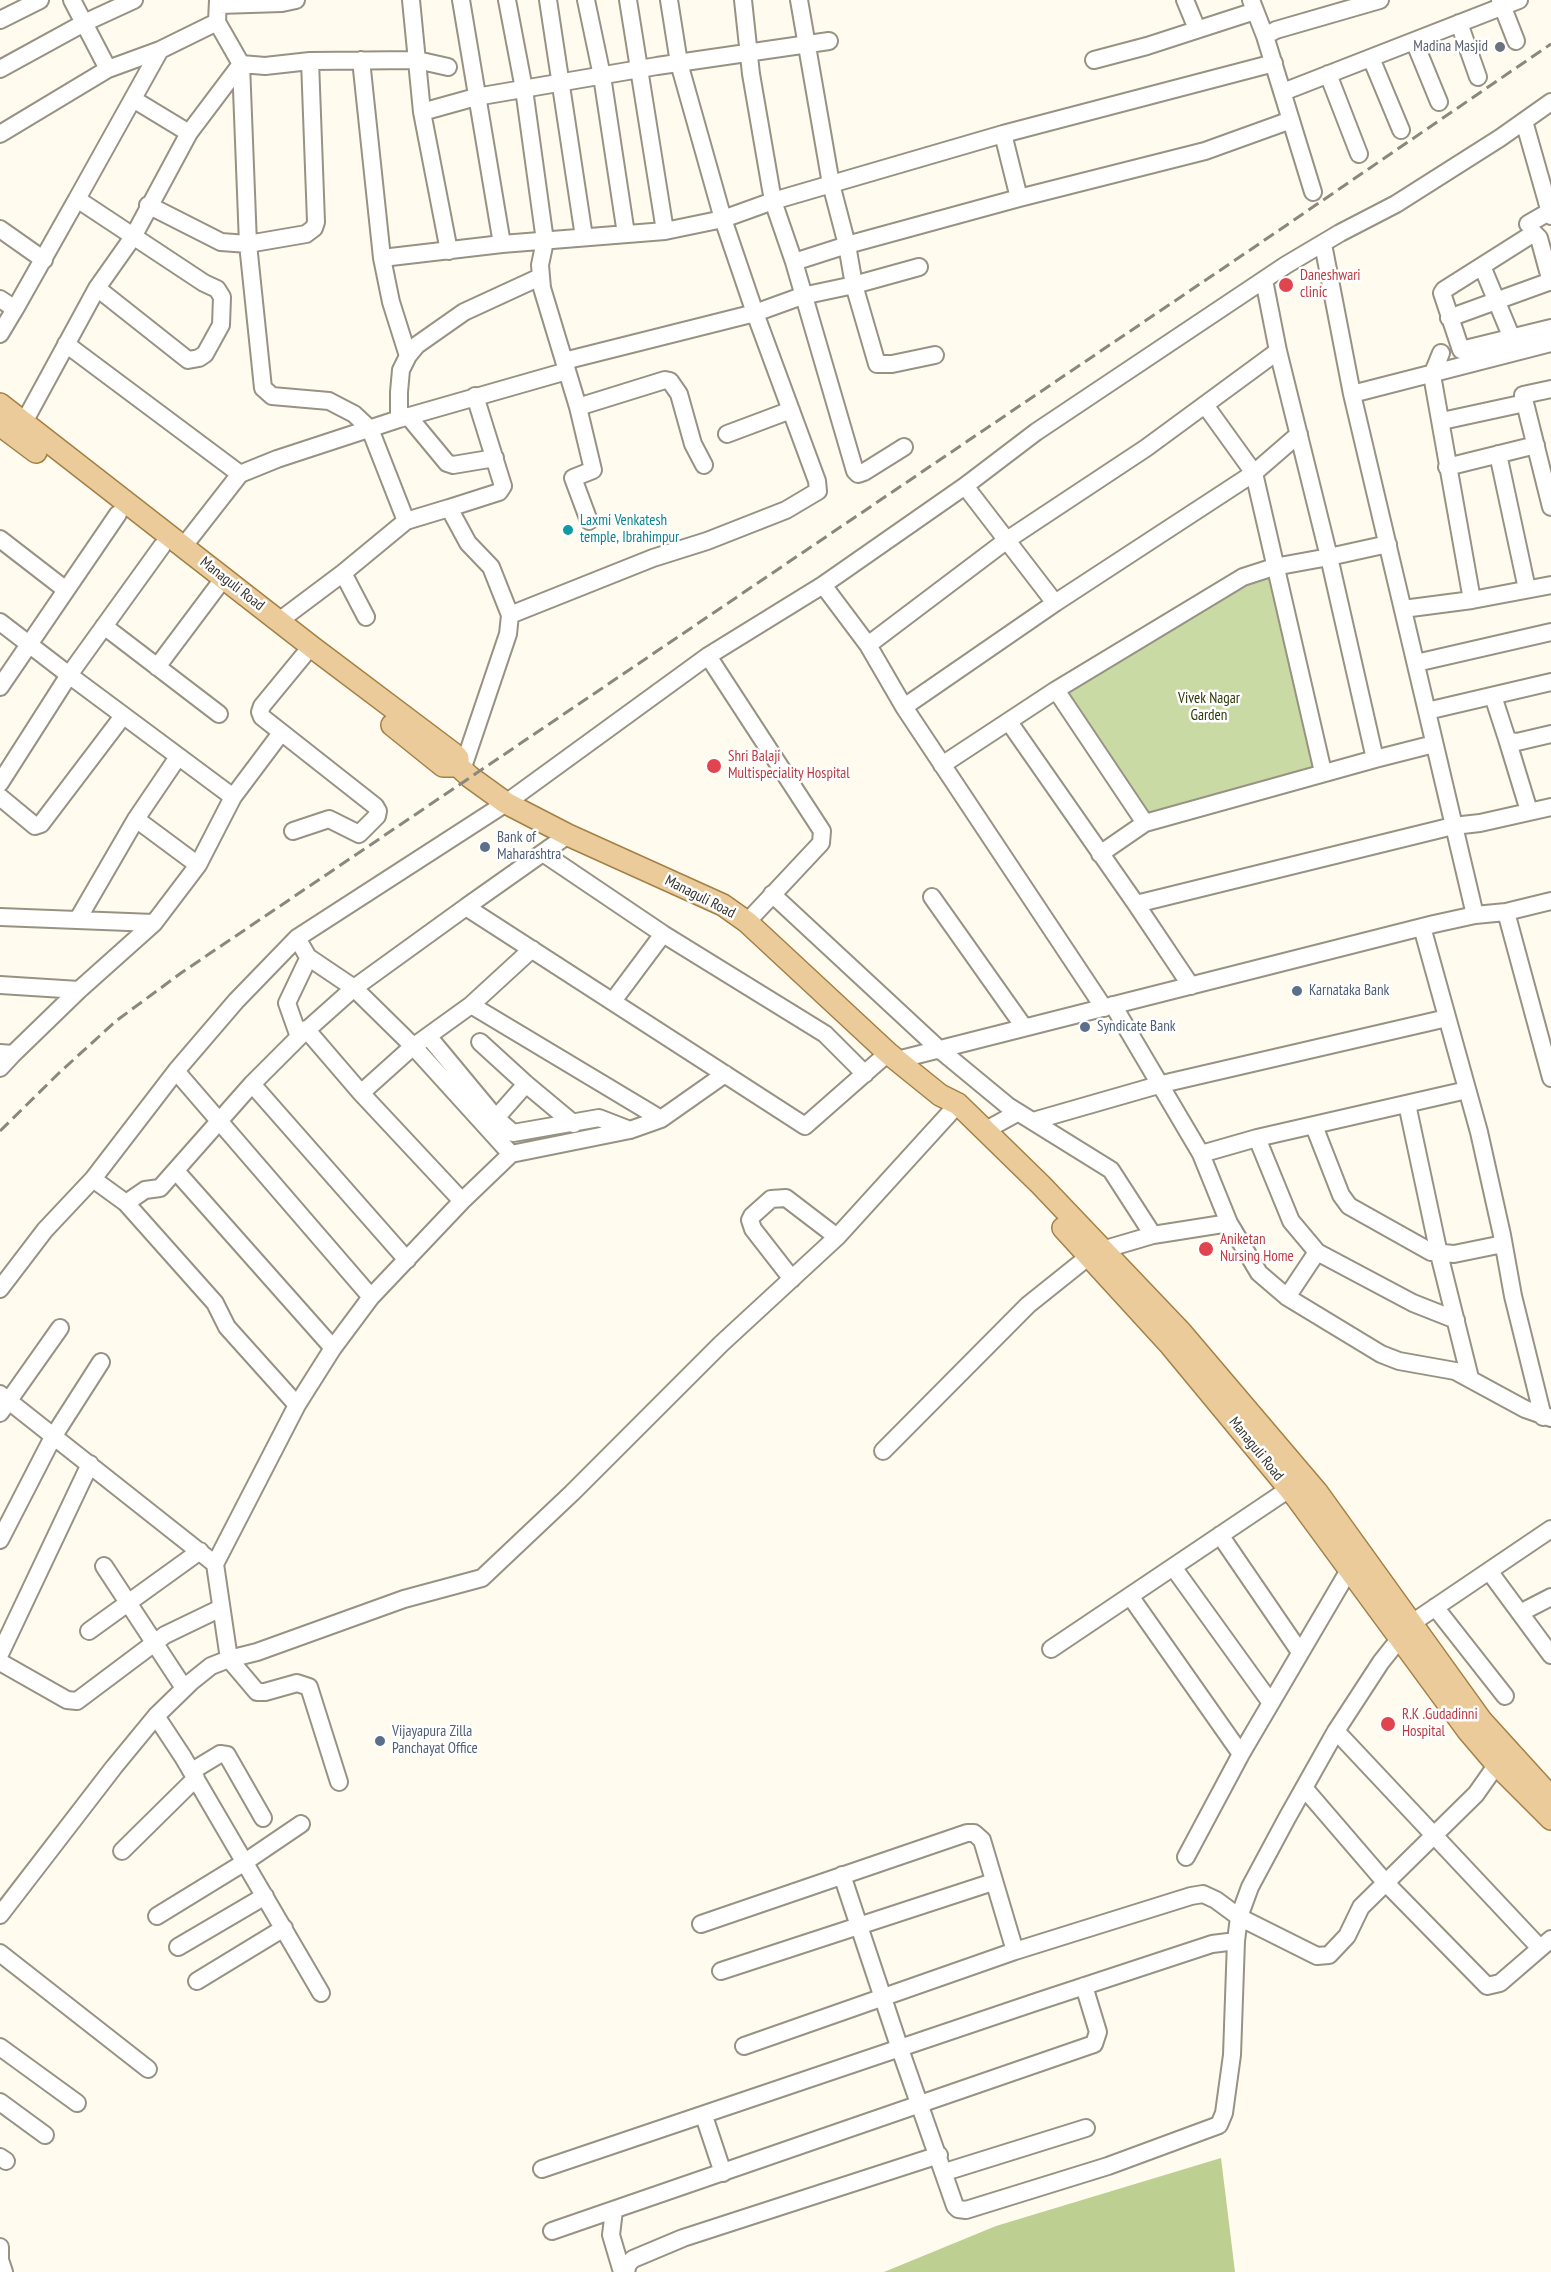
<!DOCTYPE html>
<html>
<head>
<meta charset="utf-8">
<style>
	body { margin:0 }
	canvas { display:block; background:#fffbee }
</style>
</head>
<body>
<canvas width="1551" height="2272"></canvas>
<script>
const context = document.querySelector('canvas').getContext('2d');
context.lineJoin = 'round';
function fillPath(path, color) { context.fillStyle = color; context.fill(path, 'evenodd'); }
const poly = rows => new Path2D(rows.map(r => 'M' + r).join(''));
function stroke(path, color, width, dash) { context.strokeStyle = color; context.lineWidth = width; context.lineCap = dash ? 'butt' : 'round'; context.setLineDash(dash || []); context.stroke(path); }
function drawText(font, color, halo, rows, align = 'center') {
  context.font = font + ' "PT Sans Narrow",sans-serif'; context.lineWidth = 5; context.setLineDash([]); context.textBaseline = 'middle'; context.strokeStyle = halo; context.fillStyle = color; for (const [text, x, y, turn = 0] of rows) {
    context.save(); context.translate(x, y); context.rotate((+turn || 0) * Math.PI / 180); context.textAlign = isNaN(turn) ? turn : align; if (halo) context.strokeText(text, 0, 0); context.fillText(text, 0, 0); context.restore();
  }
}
const green = poly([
	[1270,574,1313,768,1148,816,1064,695,1251,580]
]);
const forest = poly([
	[1221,2158,1235,2272,884,2272,996,2226]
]);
const minor = poly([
	[72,0,108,69,160,50],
	[411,0,422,112,449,251],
	[461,0,502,244],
	[507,0,524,89,545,241,540,265,542,288,578,407,593,470,573,478,589,521],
	[548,0,584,237],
	[586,0,602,76,626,234],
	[628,0,665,231],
	[743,0,751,74,773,201,794,262,855,471,858,474,864,472,904,447],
	[799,0,831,184,847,245,854,285,877,364,892,364,935,355],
	[1185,0,1197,29],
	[1251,0,1265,36,1313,192],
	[1500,0,1516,41],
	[219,5,282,3,296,0],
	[0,20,40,0],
	[1459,23,1478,77],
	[1265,36,1276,30,1380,0],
	[1414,41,1439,102],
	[1371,58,1401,130],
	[361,60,382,258],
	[1094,60,1147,46,1255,11],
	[448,67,417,60,310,61,265,66,241,64,248,244,263,388,272,396,329,401,354,414,370,429,406,521,449,508,468,543,491,567,510,615,508,634,462,770],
	[0,69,84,23,134,0],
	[1328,74,1359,154],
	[1283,92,1519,0],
	[133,99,189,133],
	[422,112,476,97,657,66,829,41],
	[1524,121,1551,216],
	[0,134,108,69],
	[1003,134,1019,198],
	[77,199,160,50,217,22],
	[148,205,221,242,248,244,306,234,314,228,316,222,310,61],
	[1528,224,1547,213,1549,206,1551,205],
	[0,229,44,260],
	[1323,244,1352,394,1475,915],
	[794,262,847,245,1019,198,1205,151,1291,120],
	[1482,266,1516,348],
	[1264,280,1278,351,1329,557,1388,544],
	[1551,282,1539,238,1534,233,1444,290,1442,293,1461,350,1551,328],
	[0,299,15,309,0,334],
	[15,309,77,199,204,283,217,289,222,297,221,325,205,354,199,358,188,360,97,288],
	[1449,318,1551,281],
	[66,344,240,474],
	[1441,353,1432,375,1472,600],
	[408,356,391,302,382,258,502,244,665,231,723,219,773,201,1003,134,1274,63],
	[564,361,755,313,802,296,854,285,919,267],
	[1551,389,1523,395,1551,507],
	[1352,394,1551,343],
	[1205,405,1254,473,1323,772],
	[578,407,665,380,670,381,679,394,693,444,704,465],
	[408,416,447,463,453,465,495,458],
	[399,419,399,392,401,370,408,356,417,345,464,312,540,277],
	[1442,421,1525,403],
	[23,424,97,288,133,237,189,133,241,64,217,22,218,0],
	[727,434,791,410],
	[1498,454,1527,589],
	[1447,467,1536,445],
	[965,486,1055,603],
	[449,508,499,492,503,486,475,396],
	[0,539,66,590],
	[162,546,69,675,233,797,281,733],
	[183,547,240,474,277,459,399,419,567,371],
	[343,573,366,617],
	[823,585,868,645,904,707,1055,603,1254,473,1299,434],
	[1403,609,1472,600,1551,585],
	[510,615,653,558,707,541,786,510,818,491,817,481,755,313,723,219,679,63,669,0],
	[279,621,343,573,406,521],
	[0,622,69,675,0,783],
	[104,626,219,714],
	[868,645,1007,540,1146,448,1278,351],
	[708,656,822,831,821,843,747,922],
	[1416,663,1551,632],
	[157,667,217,587],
	[0,687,118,514],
	[1493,696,1507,739,1509,741,1517,742,1551,734],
	[904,707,1104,1008],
	[1427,711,1551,682],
	[1009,722,1136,904,1191,986],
	[1507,739,1529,811],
	[1375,759,1145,823,1056,690,1243,577,1274,567,1329,557,1375,759,1434,744],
	[942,765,1056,690],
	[0,797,35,826,41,824,123,716],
	[136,819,178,757],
	[293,831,329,819,359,834,377,816,378,811,375,806,262,717,260,712,262,706,304,655],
	[568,835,466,907,805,1126,888,1053],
	[543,853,663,934,825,1034,865,1074],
	[1100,854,1145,823],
	[198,865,233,797],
	[772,894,939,1049,1008,1106,1111,1170,1153,1235],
	[932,897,1024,1027],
	[1136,904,1453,826,1480,823,1551,807],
	[1506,912,1551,1078],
	[0,917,154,923],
	[1422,927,1479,1132,1502,1235,1513,1296,1543,1417],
	[297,938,308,957,307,961,287,1003,299,1037,354,988,466,907],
	[532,949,471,1005,661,1119],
	[308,957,354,988,413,1046,511,1154],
	[0,985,79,990],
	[613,1001,663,934],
	[1113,1005,1201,1154,1229,1223,1259,1273,1287,1297,1381,1354,1399,1361,1455,1371,1525,1409,1551,1418],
	[306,1029,361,1093,462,1201],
	[428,1036,496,1118,513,1133,599,1118,630,1130],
	[299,1037,252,1084,407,1260],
	[480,1042,526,1084,574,1124],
	[0,1053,13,1054,79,990,154,923,198,865,136,819,78,919],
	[897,1060,1434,924,1475,915,1506,912,1551,901],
	[0,1068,13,1054],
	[176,1071,371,1297],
	[361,1093,410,1049,471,1005],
	[1407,1104,1439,1254,1470,1378],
	[496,1118,526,1084],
	[1033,1121,1162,1084,1447,1018],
	[1314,1126,1341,1195,1349,1206,1431,1252,1454,1254,1503,1244],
	[986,1130,1017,1113],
	[1257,1138,1291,1221,1317,1252,1413,1303,1456,1320],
	[1201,1154,1257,1138,1467,1090],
	[176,1171,333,1348],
	[93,1179,126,1203,145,1190,160,1188,252,1084],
	[126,1203,215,1303,227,1327,297,1405],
	[792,1279,753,1229,750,1220,752,1216,771,1199,786,1198,837,1237],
	[0,1289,45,1230,93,1179,176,1071,236,1001,297,938,506,803,708,656,823,585,965,486,1036,432,1286,265,1340,233,1396,204,1500,138,1551,102],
	[1287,1297,1317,1252],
	[0,1394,215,1564],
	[0,1413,60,1328],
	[883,1451,1028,1305,1088,1257,1102,1250,1153,1235,1229,1223],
	[1220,1535,1300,1652],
	[0,1540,53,1437,101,1362],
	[104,1566,184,1688],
	[1173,1567,1271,1703],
	[1489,1571,1551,1655],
	[1130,1596,1241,1754],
	[1435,1607,1505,1696],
	[1520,1613,1551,1597],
	[89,1631,200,1551],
	[1051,1649,1289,1489],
	[0,1654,90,1464],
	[0,1662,67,1700,77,1701,165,1635,221,1608],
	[156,1716,183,1757,321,1993],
	[1336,1731,1540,1948],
	[192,1771,220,1754,227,1755,263,1818],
	[339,1782,309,1687,297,1683,265,1692,257,1692,229,1659,215,1564,297,1405,333,1348,371,1297,462,1201,511,1154,630,1130,661,1119,725,1074],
	[1305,1789,1385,1882,1487,1986,1500,1983,1551,1939],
	[122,1851,196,1778],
	[1186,1857,1241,1754,1349,1570],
	[842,1875,900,2049,955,2206,958,2209,966,2210,1108,2166,1219,2125,1224,2113,1232,2055,1236,1941,1239,1917,1250,1887,1287,1818,1336,1731,1381,1662,1412,1623,1551,1529],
	[0,1915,114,1767,156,1716,191,1682,211,1666,229,1659,257,1652,404,1599,482,1578,572,1493,721,1344,837,1237,958,1104],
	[157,1916,245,1862,301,1824],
	[701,1924,967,1833,974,1833,982,1840,1015,1951],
	[178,1947,265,1896],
	[0,1953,148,2069],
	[721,1971,993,1882],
	[197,1981,284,1928],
	[744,2046,1015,1951,1191,1896,1203,1894,1216,1900,1239,1917,1317,1956,1329,1955,1347,1936,1361,1907,1476,1794,1502,1757],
	[0,2047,77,2103],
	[0,2102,45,2135],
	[704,2116,723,2173],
	[0,2157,6,2161],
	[542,2169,1039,2001,1212,1944,1236,1941],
	[945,2172,1086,2128],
	[614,2210,611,2235,622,2272],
	[552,2231,1094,2044,1098,2032,1084,1986],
	[0,2247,0,2260,4,2272],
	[626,2272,628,2264,633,2259,683,2238,939,2155]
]);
const major = poly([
	[0,404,312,647,454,754,458,758,458,766,470,777,506,803,568,835,723,905,747,922,888,1053,940,1095,958,1104,1041,1185,1181,1332,1317,1492,1481,1720,1551,1797],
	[0,425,36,452],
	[392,725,443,766,458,766],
	[1063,1228,1171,1346,1296,1497,1468,1731,1497,1765,1551,1819]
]);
const rail = poly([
	[0,1131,59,1073,116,1021,181,973,1256,246,1551,44]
]);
const markers = [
	[1500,47,6,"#6b7280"],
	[1286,285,8,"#e0444e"],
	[568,530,6,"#0f9aa8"],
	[714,766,8,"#e0444e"],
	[485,847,6,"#5c6f8a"],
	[1297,991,6,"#5c6f8a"],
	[1085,1027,6,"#5c6f8a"],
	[1206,1249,8,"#e0444e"],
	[1388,1724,8,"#e0444e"],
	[380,1741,6,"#5c6f8a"]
];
const worshipNames = [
	["Madina Masjid",1488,47]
];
const healthNames = [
	["Daneshwari",1300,276],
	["clinic",1300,293],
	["Shri Balaji",728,757],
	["Multispeciality Hospital",728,774],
	["Aniketan",1220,1240],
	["Nursing Home",1220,1257],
	["R.K .Gudadinni",1402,1715],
	["Hospital",1402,1732]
];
const cultureNames = [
	["Laxmi Venkatesh",580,521],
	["temple, Ibrahimpur",580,538]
];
const streetNames = [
	["Managuli Road",232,584,38],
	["Managuli Road",700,897,27],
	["Managuli Road",1256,1449,51]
];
const parkNames = [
	["Vivek Nagar",1209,699],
	["Garden",1209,716]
];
const serviceNames = [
	["Bank of",497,838],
	["Maharashtra",497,855],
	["Karnataka Bank",1309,991],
	["Syndicate Bank",1097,1027],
	["Vijayapura Zilla",392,1732],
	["Panchayat Office",392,1749]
];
fillPath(green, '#cadaa4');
fillPath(forest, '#bdcf91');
stroke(minor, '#979283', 20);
stroke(major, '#a38047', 24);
stroke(minor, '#fff', 16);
stroke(major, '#ebcb99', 21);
stroke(rail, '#8a877e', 3, [12, 6]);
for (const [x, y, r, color] of markers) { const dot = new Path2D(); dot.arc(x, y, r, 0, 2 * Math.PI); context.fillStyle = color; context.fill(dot); stroke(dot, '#fff', 2); }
drawText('15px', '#5b616d', '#fff', worshipNames, 'right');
drawText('15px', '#be3a42', '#fff', healthNames, 'left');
drawText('15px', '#0d838f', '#fff', cultureNames, 'left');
drawText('15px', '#35332d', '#fff', streetNames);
drawText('15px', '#2d3809', '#fff', parkNames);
drawText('15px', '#4e5e75', '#fff', serviceNames, 'left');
</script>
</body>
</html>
